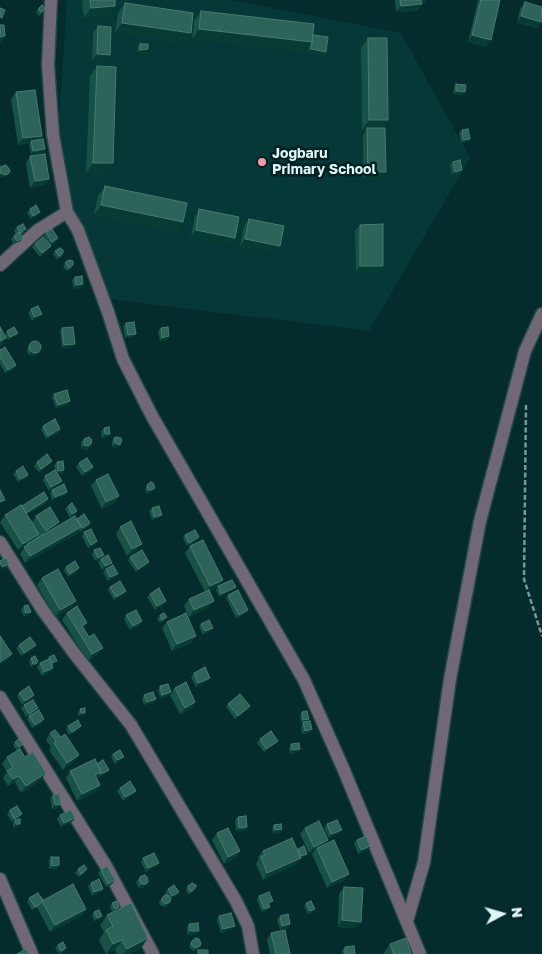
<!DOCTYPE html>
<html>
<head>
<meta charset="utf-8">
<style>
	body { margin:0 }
	#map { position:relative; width:542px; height:954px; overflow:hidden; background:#052c2c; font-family:"Golos Text",sans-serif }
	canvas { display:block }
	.north { position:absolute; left:477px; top:889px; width:50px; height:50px; -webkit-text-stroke:4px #022; paint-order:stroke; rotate:84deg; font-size:14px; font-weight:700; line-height:20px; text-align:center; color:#def7f6 }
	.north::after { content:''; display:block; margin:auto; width:18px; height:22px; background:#def7f6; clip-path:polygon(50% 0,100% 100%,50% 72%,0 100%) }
</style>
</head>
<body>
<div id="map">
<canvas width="542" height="954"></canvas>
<div class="north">N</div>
</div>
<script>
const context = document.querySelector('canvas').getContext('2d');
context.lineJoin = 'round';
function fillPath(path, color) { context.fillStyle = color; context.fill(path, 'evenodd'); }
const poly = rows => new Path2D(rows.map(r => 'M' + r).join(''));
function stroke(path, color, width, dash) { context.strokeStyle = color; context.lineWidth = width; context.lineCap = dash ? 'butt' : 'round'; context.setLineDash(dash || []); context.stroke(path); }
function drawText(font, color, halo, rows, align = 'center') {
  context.font = font + ' "Golos Text",sans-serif'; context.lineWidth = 5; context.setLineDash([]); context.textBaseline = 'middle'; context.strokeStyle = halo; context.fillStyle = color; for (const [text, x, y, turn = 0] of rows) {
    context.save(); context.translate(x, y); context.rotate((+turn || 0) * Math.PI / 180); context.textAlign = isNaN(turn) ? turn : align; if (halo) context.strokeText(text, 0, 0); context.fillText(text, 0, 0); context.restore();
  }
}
const built = poly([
	[67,0,231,0,401,33,470,158,369,331,109,299,69,208,56,166]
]);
const path = poly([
	[526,405,524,579,542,636]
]);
const minor = poly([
	[51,0,48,65,53,135,67,212,78,230,108,312,123,359,152,416,304,680,343,768,420,954],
	[0,265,38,230,67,212],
	[0,542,42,609,74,653,131,725,236,901,248,926,253,954],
	[0,697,106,866,153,954],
	[0,879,32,954],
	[407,921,424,862,450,679,480,521,525,351,542,314]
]);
const wall = poly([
	[82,0,115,0,115,6,108,16,84,18],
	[395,0,426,0,417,11,396,12],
	[478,0,500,0,486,47,468,42],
	[525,2,541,22,537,28,517,23,520,9],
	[125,3,191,33,184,43,115,33,118,13],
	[42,5,45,9,43,12,39,16,36,12],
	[201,11,312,36,326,52,323,55,308,52,309,46,305,52,192,39,194,21],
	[98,26,110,55,105,61,92,61,93,33],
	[368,38,388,120,382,128,386,172,381,179,363,179,363,135,366,130,362,130,361,48],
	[140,44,146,53,138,53,137,47],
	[97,66,113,163,106,173,86,173,90,76],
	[456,84,463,95,453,94,454,87],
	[16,92,42,136,39,140,45,149,43,152,31,155,29,144,30,143,18,145,11,99],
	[462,130,470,139,467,142,461,143,459,133],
	[30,156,45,185,30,188,26,163],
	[453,162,460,174,452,175,450,165],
	[105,186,183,222,176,232,94,215,98,196],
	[30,209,38,215,31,219,27,213],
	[199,209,235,238,230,244,191,237,195,216],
	[249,219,275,252,240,246,244,226],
	[360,225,379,272,356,272,355,231],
	[17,227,24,232,21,234,23,238,20,241,14,244,11,239,16,234,14,231],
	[46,232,58,238,56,242,50,245,44,236],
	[35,244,48,250,40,257,32,247],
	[55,251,63,253,61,257,57,259,53,254],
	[67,261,71,269,67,271,63,267],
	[75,277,81,288,74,289,72,280],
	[31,309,42,314,39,317,32,321,28,313],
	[126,323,133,337,125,338,123,326],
	[62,328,75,344,73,347,62,348,60,331],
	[161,328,169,336,167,340,160,341,158,331],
	[7,331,18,333,15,336,8,340,5,335],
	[30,344,41,350,39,353,33,356,29,355,27,351,28,347],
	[0,350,14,369,5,373,0,364],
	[54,394,70,401,68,404,56,408,52,397],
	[43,426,58,433,46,439,41,429],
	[104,428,108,437,102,438,101,431],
	[114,438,117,448,112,447,112,442],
	[84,439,89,447,86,450,81,448,81,442],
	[52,461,50,464,39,472,34,466,37,462],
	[57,462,64,470,62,473,57,474,62,481,59,484,49,491,43,480,45,476,55,470,54,465],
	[79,463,93,467,91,470,82,476,76,467],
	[16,471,26,478,18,482,13,474],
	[96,480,114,503,102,509,91,486],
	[147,485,155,488,152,491,148,494,146,493,145,489],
	[52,490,67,492,65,495,52,500,50,493],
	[46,503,27,514,32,522,36,516,56,527,76,519,90,523,88,527,80,532,79,530,76,534,25,563,20,554,25,546,18,550,0,522,5,515,22,506],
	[68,506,75,515,70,518,65,509],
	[152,508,159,518,152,520,149,511],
	[120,527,137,550,127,556,116,534],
	[84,532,97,541,95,545,88,548,82,536],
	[185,535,199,537,196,541,187,546,183,538],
	[190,546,223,580,218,586,236,587,233,590,219,597,216,590,218,587,209,591,209,607,189,617,184,606,189,599,205,592,185,553],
	[94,550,101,559,109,566,102,570,98,562,101,559,95,561,92,554],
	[130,557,147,565,136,572,128,560],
	[66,567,77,572,68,577,64,570],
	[106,569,115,577,108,581,103,572],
	[42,578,72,607,55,617,37,585],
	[110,587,126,591,124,594,114,600,108,590],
	[150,594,164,605,155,610,147,597],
	[228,595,246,613,236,618,226,598],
	[24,606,28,615,24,617,21,610],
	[67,613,84,628,98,654,88,661,62,620],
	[126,615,142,621,140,625,130,630,124,619],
	[160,615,167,617,164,621,160,623,157,619],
	[167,622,196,636,191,643,172,651,162,628],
	[201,624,210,631,203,635,199,627],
	[19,645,33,649,21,656,16,648],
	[35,656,33,667,31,667,29,662,31,658],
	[49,657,54,665,52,666,50,672,42,676,37,667,40,663,47,660],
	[194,673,210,678,207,681,196,687,191,677],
	[160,686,168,696,160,698,158,690],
	[175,688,195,702,191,709,180,714,170,695],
	[19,693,32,699,22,705,17,696],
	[144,695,156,699,153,702,144,705,142,699],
	[228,704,250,706,248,709,235,719,226,707],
	[24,705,38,708,35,712,26,717,21,708],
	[80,709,83,716,78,716,78,713],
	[302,712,309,719,307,722,312,729,309,733,302,734,301,726,303,723,301,723,300,716],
	[29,716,42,723,32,728,27,719],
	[68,726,81,726,79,729,69,735,66,730],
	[50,733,61,737,79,755,74,761,63,770,49,750,51,747,46,740],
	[260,739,278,741,275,744,264,752,257,743],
	[15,742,21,748,17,751,13,745],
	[291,744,300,749,297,753,290,754,289,748],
	[113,754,121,760,115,764,111,757],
	[7,757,25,757,41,780,21,793,15,782,8,786,3,778,7,772,2,764],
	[97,764,106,773,99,777,98,776,96,779,100,785,95,792,77,801,66,778,70,771],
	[120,788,133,795,123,801,117,791],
	[53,795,58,808,52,809,50,798],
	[10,810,19,818,16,820,18,827,13,828,13,823,15,820,12,822,7,814],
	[60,815,75,818,73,821,61,827,57,819],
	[238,817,247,827,245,831,236,831,235,820],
	[327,824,342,830,339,833,329,838,324,828],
	[274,825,280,833,273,834,272,828],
	[305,828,328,840,325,844,349,874,344,880,327,888,312,854,315,850,309,853,300,834],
	[217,833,240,851,235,858,224,864,212,840],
	[357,840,370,846,368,850,358,854,354,843],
	[298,849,307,854,304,857,300,859,296,864,263,880,256,864,259,859,258,857,263,851,298,850],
	[51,857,57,869,49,869,49,860],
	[143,858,157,866,146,872,141,862],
	[78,869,85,872,79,877,75,873],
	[101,870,115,880,112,884,106,887,98,873],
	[141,876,148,882,143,888,139,888,136,882],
	[91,883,103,889,101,892,92,896,88,886],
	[188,886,196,887,194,891,189,894,187,893,186,889],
	[344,887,356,928,338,927,339,894],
	[168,889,179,892,177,895,171,899,168,906,164,907,160,905,159,902,165,895,167,895,165,893],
	[259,896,270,904,269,905,267,910,262,912,257,900],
	[29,898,43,900,86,909,81,916,50,932,37,907,32,910,27,902],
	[112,903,117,910,112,912,110,906],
	[306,903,312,912,308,914,304,906],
	[94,912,102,916,100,919,94,921,92,915],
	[107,915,148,938,141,948,130,954,117,954,115,950,106,954,99,940,104,932,100,925],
	[219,916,235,926,232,929,221,933,217,920],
	[280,916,290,924,288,928,280,930,277,919],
	[189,924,196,934,187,935,187,927],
	[271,933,290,954,270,954,267,940],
	[192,941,197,950,193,951,189,947,190,944],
	[390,944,411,954,383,954],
	[58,945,66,948,64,951,59,954,55,948],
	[345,947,355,954,342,954,342,950]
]);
const shadedWall = poly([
	[420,0,426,0,417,11,396,12,401,6],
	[115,6,108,16,84,18,91,8],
	[521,16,541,22,537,28,517,23],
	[122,23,191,33,184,43,115,33],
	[199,29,312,42,305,52,192,39],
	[472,35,491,40,486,47,468,42],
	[5,36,1,43,0,43,0,37],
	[148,49,146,53,138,53,140,50],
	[311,49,326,52,323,55,308,52],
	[97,54,110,55,105,61,92,61],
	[456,91,465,92,463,95,453,94],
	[369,120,388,120,381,130,367,128,366,130,362,130],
	[42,136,37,142,31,141,30,143,18,145,23,138],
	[470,139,467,142,461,143,463,140],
	[45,149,43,152,31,155,33,151],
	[93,163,113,163,106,173,86,173],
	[462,170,460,174,452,175,455,172],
	[368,172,386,172,381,179,363,179],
	[0,173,9,173,4,178,0,177],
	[49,179,45,185,30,188,35,181],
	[101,205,183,222,176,232,94,215],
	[40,212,38,215,31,219,33,216],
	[196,230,235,238,230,244,191,237],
	[23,238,20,241,14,244,17,241],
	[58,238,56,242,50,245,52,242],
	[245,239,280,246,275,252,240,246],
	[51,246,48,250,40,257,42,253],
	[360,266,383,266,379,272,356,272],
	[83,284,81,288,74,289,76,285],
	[42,314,39,317,32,321,34,317],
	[18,333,15,336,8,340,10,337],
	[136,334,133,337,125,338,128,335],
	[169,336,167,340,160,341,162,338],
	[6,338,2,345,0,346,0,341],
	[75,344,73,347,62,348,64,345],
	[41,350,39,353,33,356,29,355,32,351],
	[16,365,14,369,5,373,8,370],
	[70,401,68,404,56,408,58,405],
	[60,429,58,433,46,439,48,436],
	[105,434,110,434,108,437,102,438],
	[115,443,120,445,117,448,112,447],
	[91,444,89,447,86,450,81,448,84,445],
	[52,461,50,464,39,472,41,469],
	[93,467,91,470,82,476,85,472],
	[64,470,62,473,56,474,58,471],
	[28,475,26,478,18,482,20,479],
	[62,481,59,484,49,491,51,487],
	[155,488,152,491,148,494,146,493,148,490],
	[67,492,65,495,52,500,55,497],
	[119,496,114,503,102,509,106,502],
	[48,499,46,503,22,517,24,514],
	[77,511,75,515,70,518,72,514],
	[162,515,159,518,152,520,154,517],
	[59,522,55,529,41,538,46,531],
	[90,523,88,527,80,532,83,528],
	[81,527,76,534,25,563,30,556],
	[39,534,34,540,27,544,25,546,18,550,23,544],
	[199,537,196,541,187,546,189,543],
	[97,541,95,545,88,548,91,545],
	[142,544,137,550,127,556,132,549],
	[104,555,101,559,95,561,98,558],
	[149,562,147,565,136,572,138,569],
	[112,563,109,566,102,570,105,566],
	[9,564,6,567,0,571,2,567],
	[79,568,77,572,68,577,70,574],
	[118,574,115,577,108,581,110,577],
	[223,580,218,587,205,593,210,586],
	[236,587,233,590,219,597,221,594],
	[126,591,124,594,114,600,116,597],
	[76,601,72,607,55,617,60,610],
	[166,601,164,605,155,610,157,606],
	[214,601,209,607,189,617,194,610],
	[248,610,246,613,236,618,239,615],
	[31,612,28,615,24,617,26,613],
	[167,617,164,621,160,623,162,620],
	[142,621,140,625,130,630,133,626],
	[213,628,210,631,203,635,205,631],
	[196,636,191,643,172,651,177,644],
	[36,645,33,649,21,656,24,653],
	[103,648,98,654,88,661,92,654],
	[12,654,7,661,0,665,0,662],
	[38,661,33,667,31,667,33,664],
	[53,668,50,672,42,676,44,672],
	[210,678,207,681,196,687,198,683],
	[171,692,168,696,160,698,162,695],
	[34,695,32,699,22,705,25,701],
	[156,699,153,702,144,705,147,702],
	[195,702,191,709,180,714,185,708],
	[250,706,248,709,235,719,238,716],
	[38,708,35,712,26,717,29,714],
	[81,713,85,713,83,716,78,716],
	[44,719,42,723,32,728,35,725],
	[309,719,306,723,301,723,303,720],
	[81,726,79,729,69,735,72,732],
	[312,729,309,733,302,734,305,731],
	[278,741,275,744,264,752,266,749],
	[300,749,297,753,290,754,292,750],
	[79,755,74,761,63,770,67,763],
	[124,757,121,760,115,764,117,760],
	[109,770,106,773,99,777,101,774],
	[101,772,96,778,95,775],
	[46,773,41,780,21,793,26,786],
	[19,776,15,782,8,786,13,779],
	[100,785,95,792,77,801,82,794],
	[136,791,133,795,123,801,125,797],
	[61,804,58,808,52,809,55,805],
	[22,814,19,818,12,822,14,819],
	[75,818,73,821,61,827,64,823],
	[16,824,20,824,18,827,13,828],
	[247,827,245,831,236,831,239,828],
	[282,829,280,833,273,834,275,830],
	[342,830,339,833,329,838,331,834],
	[328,840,323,846,317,848,315,850,309,853,314,847],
	[370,846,368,850,358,854,361,850],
	[240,851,235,858,224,864,228,857],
	[307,854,304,857,300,859,296,864,263,880,267,873,300,858,301,856],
	[159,863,157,866,146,872,148,868],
	[59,865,57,869,49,869,52,866],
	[349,874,344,880,327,888,332,882],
	[115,880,112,884,106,887,108,884],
	[141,884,146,884,143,888,139,888],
	[103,889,101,892,92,896,94,892],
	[179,892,177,895,170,900,172,896],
	[170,902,168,906,164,907,166,904],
	[119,907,117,910,112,912,115,909],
	[270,907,267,910,262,912,264,909],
	[86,909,81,916,50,932,55,925],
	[315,909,312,912,308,914,310,911],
	[102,916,100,919,94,921,97,918],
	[342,920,361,922,356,928,338,927],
	[290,924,288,928,280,930,282,926],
	[235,926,232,929,221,933,223,929],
	[190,931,199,931,196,934,187,935],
	[148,938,141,948,130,954,123,954,127,949],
	[122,940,115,950,106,954,113,944],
	[200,946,197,950,193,951,195,948],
	[66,948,64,951,58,954,61,951]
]);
const building = poly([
	[90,0,115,0,115,6,91,8,90,0],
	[400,0,421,0,422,4,401,6,400,0],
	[481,0,500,0,491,40,472,35,481,0],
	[525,2,542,7,541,22,521,16,525,2],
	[125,3,193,13,191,33,122,23,125,3],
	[42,5,45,9,41,12,38,9,42,5],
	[0,8,5,10,2,18,0,17,0,8],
	[201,11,314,24,312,42,199,29,201,11],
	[0,25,4,25,5,36,0,37,0,25],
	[98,26,111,27,110,55,97,54,98,26],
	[313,35,328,37,326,52,311,49,313,35],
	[368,38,387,38,388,120,369,120,368,38],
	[140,44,148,44,148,49,140,50,140,44],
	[97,66,116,67,113,163,93,163,97,66],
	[456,84,466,85,465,92,456,91,456,84],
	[35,90,42,136,23,138,16,92,35,90],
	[367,128,385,128,386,172,368,172,367,128],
	[468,129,470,139,463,140,462,130,468,129],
	[43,139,45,149,33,151,31,141,43,139],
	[45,154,49,179,35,181,30,156,45,154],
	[460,160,462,170,455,172,453,162,460,160],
	[6,165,10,170,9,173,6,175,0,173,0,167,6,165],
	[105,186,187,203,183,222,101,205,105,186],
	[36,205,40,212,33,216,30,209,36,205],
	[199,209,239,217,235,238,196,230,199,209],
	[249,219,284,226,280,246,245,239,249,219],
	[23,224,26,229,20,233,17,227,23,224],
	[383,224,383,266,360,266,360,225,383,224],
	[52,229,58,238,52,242,46,232,52,229],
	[19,232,23,238,17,241,14,236,19,232],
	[43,237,51,246,42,253,35,244,43,237],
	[60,248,63,250,63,253,59,256,55,251,60,248],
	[70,260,73,261,73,265,69,268,65,263,67,261,70,260],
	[82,276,83,284,76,285,75,277,82,276],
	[38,306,42,314,34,317,31,309,38,306],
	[134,322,136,334,128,335,126,323,134,322],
	[0,327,6,338,0,341,0,327],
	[14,327,18,333,10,337,7,331,14,327],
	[73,327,75,344,64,345,62,328,73,327],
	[168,327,169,336,162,338,161,328,168,327],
	'29 347a6 6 0 1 1 12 0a6 6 0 1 1-12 0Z',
	[5,347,16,365,8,370,0,357,0,350,5,347],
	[67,390,70,401,58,405,54,394,67,390],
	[55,419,60,429,48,436,43,426,55,419],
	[109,427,110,434,105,434,104,428,109,427],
	[89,437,92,440,91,444,88,446,84,445,84,439,89,437],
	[116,437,121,438,122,440,120,445,115,443,114,438,116,437],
	[47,454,52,461,41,469,37,462,47,454],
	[87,458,93,467,85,472,79,463,87,458],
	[63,461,64,470,58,471,57,462,63,461],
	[23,466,28,475,20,479,16,471,23,466],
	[55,470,62,481,51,487,45,476,55,470],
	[108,474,119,496,106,502,96,480,108,474],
	[151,482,153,483,155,488,151,490,148,490,147,485,151,482],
	[64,484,67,492,55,497,52,490,64,484],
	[0,490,5,500,0,502,0,490],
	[44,492,48,499,26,513,22,506,44,492],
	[72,503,77,511,72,514,68,506,72,503],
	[21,505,39,534,23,544,5,515,21,505],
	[159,506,162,515,154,517,152,508,159,506],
	[50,507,59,522,46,531,36,516,50,507],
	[84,514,90,523,83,528,77,519,84,514],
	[75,516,81,527,30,556,24,547,28,545,27,544,75,516],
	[131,521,142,544,132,549,120,527,131,521],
	[91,529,97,541,91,545,84,532,91,529],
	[195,530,199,537,189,543,185,535,195,530],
	[203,540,223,580,210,586,190,546,203,540],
	[100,548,104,555,98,558,94,550,100,548],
	[142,550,149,562,138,569,130,557,142,550],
	[108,555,112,563,105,566,101,559,108,555],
	[6,558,9,564,2,567,0,563,0,561,6,558],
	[75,561,79,568,70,574,66,567,75,561],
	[113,565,118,574,110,577,106,569,113,565],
	[58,569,76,601,60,610,42,578,58,569],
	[232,580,236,587,221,594,218,586,232,580],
	[120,581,126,591,116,597,110,587,120,581],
	[159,588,166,601,157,606,150,594,159,588],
	[209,590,214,601,194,610,189,599,209,590],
	[238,590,248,610,239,615,228,595,238,590],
	[28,605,31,612,26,613,24,606,28,605],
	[77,606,87,623,82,626,89,637,94,634,103,648,92,654,67,613,77,606],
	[136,610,142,621,133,626,126,615,136,610],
	[164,613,167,617,162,620,160,615,164,613],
	[186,613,196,636,177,644,167,622,186,613],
	[209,620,213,628,205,631,201,624,209,620],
	[0,636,12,654,0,662,0,636],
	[30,637,36,645,24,653,19,645,30,637],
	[54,655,57,661,52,663,49,657,54,655],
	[35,656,38,661,36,664,33,664,31,658,35,656],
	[49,659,53,668,44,672,40,663,49,659],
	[205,667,210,678,198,683,194,673,205,667],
	[186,682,195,702,185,708,175,688,186,682],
	[168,684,171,692,162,695,160,686,168,684],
	[29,686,34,695,25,701,19,693,29,686],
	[153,692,156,699,147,702,144,695,153,692],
	[240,694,250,706,238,716,228,704,240,694],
	[33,700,38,708,29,714,24,705,33,700],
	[85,708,85,713,81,713,80,709,85,708],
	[39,710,44,719,35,725,29,716,39,710],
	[307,711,309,719,303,720,302,712,307,711],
	[78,720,81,726,72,732,68,726,78,720],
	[310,721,312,729,305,731,303,722,310,721],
	[55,730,61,737,65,734,79,755,67,763,54,743,56,741,50,733,55,730],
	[271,731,278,741,266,749,260,739,271,731],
	[19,739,23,744,19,747,15,742,19,739],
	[299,743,300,749,292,750,291,744,299,743],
	[20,749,25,757,33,752,46,773,26,786,19,776,13,779,7,771,13,767,7,757,20,749],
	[120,750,124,757,117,760,113,754,120,750],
	[95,759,101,772,95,775,100,785,82,794,70,771,95,759],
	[103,760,109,770,101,774,100,772,101,772,97,764,103,760],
	[130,781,136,791,125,797,120,788,130,781],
	[59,794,61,804,55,805,53,795,59,794],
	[17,806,22,814,14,819,10,810,17,806],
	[71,810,75,818,64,823,60,815,71,810],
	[246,816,247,827,239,828,238,817,246,816],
	[20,819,20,824,16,824,15,820,20,819],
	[337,820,342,830,331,834,327,824,337,820],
	[319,821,328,840,314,847,305,828,319,821],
	[281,824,282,829,275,830,274,825,281,824],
	[228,828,240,851,228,857,217,833,228,828],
	[366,836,370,846,361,850,357,840,366,836],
	[292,838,301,858,267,873,261,857,265,855,263,851,292,838],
	[334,840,349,874,332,882,317,848,334,840],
	[304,846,307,854,301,856,298,849,304,846],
	[154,853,159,863,148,868,143,858,154,853],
	[51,857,59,857,59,865,52,866,51,857],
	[84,865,87,869,81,874,78,869,84,865],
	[107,866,115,880,108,884,101,870,107,866],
	[145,875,147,877,148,882,146,884,141,884,139,879,141,876,145,875],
	[99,879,103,889,94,892,91,883,99,879],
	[192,883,196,885,196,887,191,891,189,890,188,886,192,883],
	[73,884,86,909,55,925,42,901,73,884],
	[174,885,179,892,172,896,168,889,174,885],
	[344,887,363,888,361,922,342,920,344,887],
	[269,892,273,901,268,903,270,907,264,909,259,896,269,892],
	[38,893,43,900,40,904,35,907,29,898,38,893],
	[165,895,168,895,171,899,170,902,166,904,162,901,162,898,165,895],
	[117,901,119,907,115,909,112,903,117,901],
	[311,901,315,909,310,911,306,903,311,901],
	[131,903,148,938,127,949,122,940,113,944,106,930,113,926,107,915,131,903],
	[99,910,102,916,97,918,94,912,99,910],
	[231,913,235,926,223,929,219,916,231,913],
	[288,914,290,924,282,926,280,916,288,914],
	[198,923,199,931,190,931,189,924,198,923],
	[285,930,290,954,276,954,271,933,285,930],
	[196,938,199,939,201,943,200,946,195,948,191,944,192,941,196,938],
	[406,938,411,954,393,954,394,954,390,944,406,938],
	[63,942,66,948,61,951,58,945,63,942],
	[354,946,355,954,345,954,345,947,354,946],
	[26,949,29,954,17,954,26,949],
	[198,950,208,950,208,954,198,954,198,950]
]);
const markers = [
	[262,162,5,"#f49aa3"]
];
const poiNames = [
	["Jogbaru",272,154],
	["Primary School",272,170]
];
fillPath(built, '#053837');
stroke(minor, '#234848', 15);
stroke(path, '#789897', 2.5, [5, 2.5]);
stroke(minor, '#716876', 12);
fillPath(wall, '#185145');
fillPath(shadedWall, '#073b33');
fillPath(building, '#2d6358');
stroke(building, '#497a71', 1);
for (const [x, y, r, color] of markers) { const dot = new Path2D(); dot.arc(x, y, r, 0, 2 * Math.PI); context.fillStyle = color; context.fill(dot); stroke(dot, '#022', 2); }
drawText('bold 14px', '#def7f6', '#022', poiNames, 'left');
</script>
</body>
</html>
